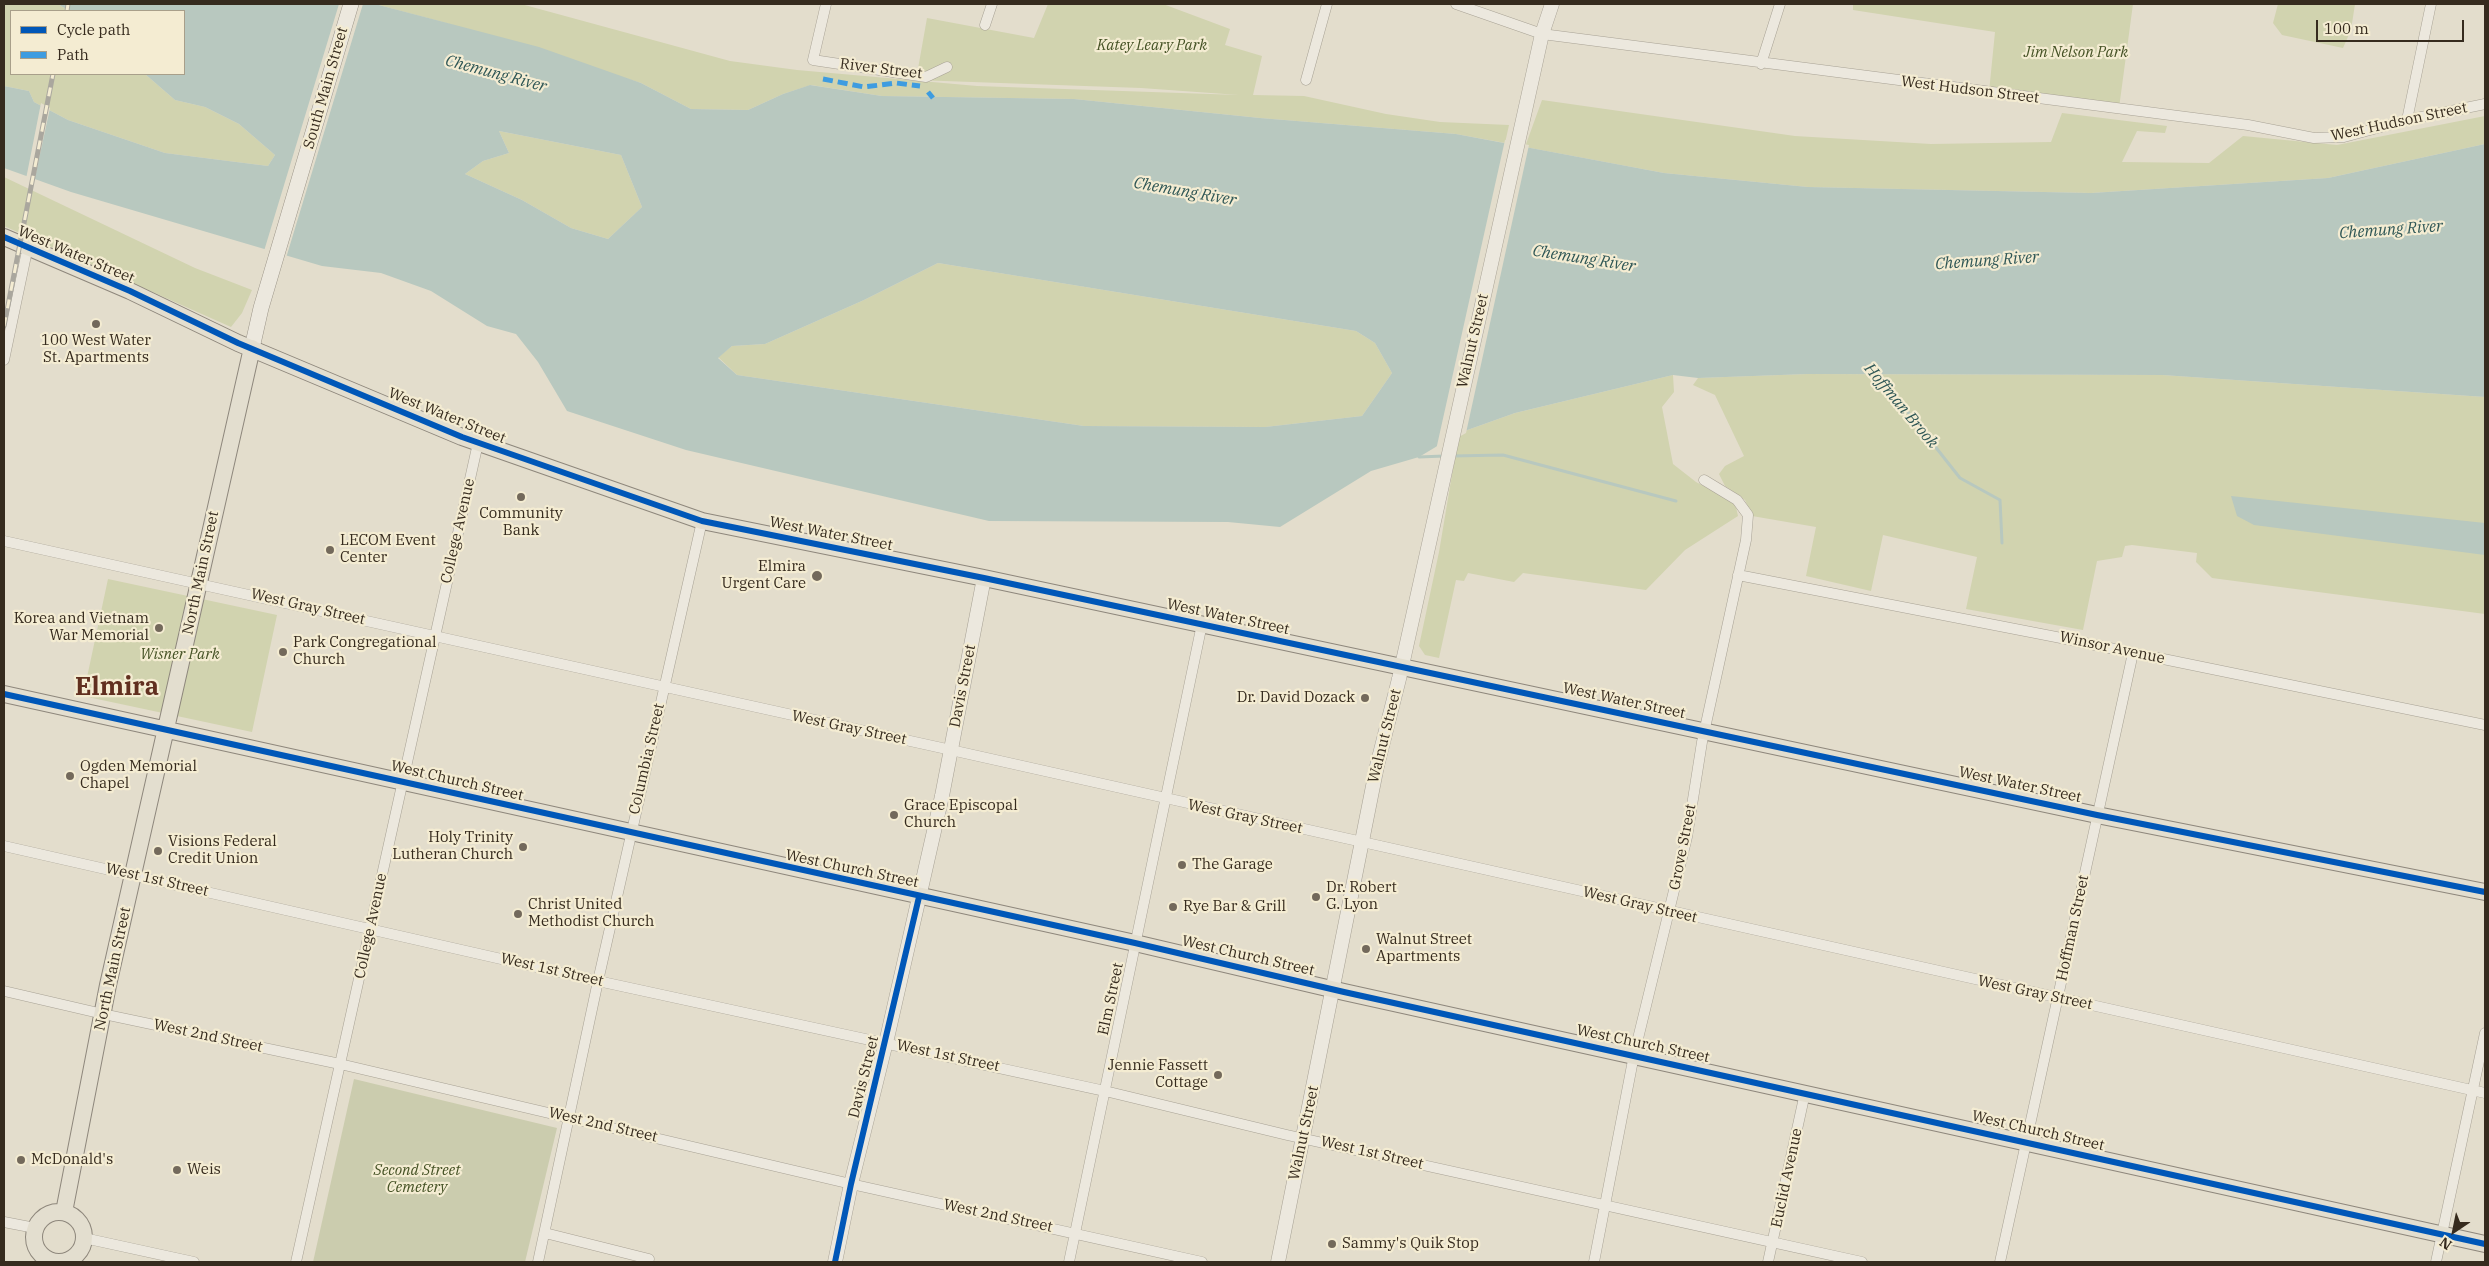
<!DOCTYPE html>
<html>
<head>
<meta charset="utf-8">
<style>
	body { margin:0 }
	#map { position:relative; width:2489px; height:1266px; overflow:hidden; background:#e3ddcc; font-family:"IBM Plex Serif",serif }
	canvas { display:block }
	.frame { position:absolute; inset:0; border:5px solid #362b1e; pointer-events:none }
	.legend { position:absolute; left:10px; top:10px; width:175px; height:65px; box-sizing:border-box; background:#f4ecd2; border:1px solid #a89f8a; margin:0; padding:6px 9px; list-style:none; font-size:15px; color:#362b1e }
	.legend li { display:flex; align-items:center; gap:10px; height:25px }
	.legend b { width:25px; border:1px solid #a89f8a }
	.north { position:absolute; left:2429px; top:1206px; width:50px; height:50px; -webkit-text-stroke:4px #f4ecd2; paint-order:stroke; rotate:214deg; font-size:14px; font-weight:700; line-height:20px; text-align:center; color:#362b1e }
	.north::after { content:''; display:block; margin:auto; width:18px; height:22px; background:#362b1e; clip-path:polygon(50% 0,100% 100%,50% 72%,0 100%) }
	.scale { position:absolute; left:2316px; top:20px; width:148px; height:22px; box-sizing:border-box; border:2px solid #362b1e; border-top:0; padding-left:6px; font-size:15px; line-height:18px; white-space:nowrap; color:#362b1e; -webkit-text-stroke:4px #f4ecd2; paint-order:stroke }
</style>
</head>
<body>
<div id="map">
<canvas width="2489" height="1266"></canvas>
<div class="frame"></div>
<ul class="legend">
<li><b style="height:6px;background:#0057b8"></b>Cycle path</li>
<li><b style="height:6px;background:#3e9ce0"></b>Path</li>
</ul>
<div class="north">N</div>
<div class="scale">100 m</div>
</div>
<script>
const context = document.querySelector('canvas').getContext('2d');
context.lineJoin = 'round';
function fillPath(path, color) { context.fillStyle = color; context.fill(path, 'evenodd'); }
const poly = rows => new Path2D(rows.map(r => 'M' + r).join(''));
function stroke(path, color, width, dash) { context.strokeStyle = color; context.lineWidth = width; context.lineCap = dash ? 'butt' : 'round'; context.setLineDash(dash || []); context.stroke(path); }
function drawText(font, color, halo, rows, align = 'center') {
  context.font = font + ' "IBM Plex Serif",serif'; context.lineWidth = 4.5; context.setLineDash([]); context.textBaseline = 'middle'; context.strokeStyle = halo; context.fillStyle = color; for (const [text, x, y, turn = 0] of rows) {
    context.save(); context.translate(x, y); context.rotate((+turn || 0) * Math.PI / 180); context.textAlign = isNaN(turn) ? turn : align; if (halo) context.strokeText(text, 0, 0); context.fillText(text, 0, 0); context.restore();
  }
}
const green = poly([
	[4,4,58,4,69,11,11,11,11,74,145,74,175,100,205,107,239,124,275,155,268,166,165,153,68,120,34,102,29,91,4,86],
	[375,4,521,4,730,61,797,70,977,86,1239,95,1141,88,916,80,927,18,1034,38,1048,4,1163,4,1230,29,1225,45,1262,56,1253,95,1304,96,1386,114,1440,122,1509,125,1505,143,1456,134,1260,118,1074,99,882,96,811,85,783,94,748,110,691,109,641,83,446,23],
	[1853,4,2133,4,2119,108,1989,92,1995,32,1853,10],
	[2278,4,2355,4,2351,30,2343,48,2282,35,2273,23],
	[1542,100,1795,136,1931,144,2051,142,2062,113,2167,126,2165,133,2137,131,2122,162,2209,163,2243,136,2337,145,2485,116,2485,144,2328,178,2091,193,1808,187,1664,173,1525,147],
	[499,131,621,155,642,207,608,239,571,228,522,200,465,174,483,161,509,153],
	[4,177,195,268,252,290,242,313,231,327,4,226],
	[938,263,1356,331,1375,343,1392,373,1362,416,1265,427,1084,426,737,375,718,357,732,346,765,344,864,300],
	[1808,374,2162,375,2485,397,2485,614,2212,578,2196,562,2197,553,2132,545,2125,546,2122,557,2097,561,2083,630,1966,609,1977,557,1883,535,1871,591,1806,576,1816,527,1752,516,1745,500,1725,486,1719,474,1725,466,1744,456,1715,395,1693,385,1698,378],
	[1673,375,1674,392,1662,407,1673,464,1696,482,1735,503,1738,516,1685,550,1646,590,1523,573,1514,582,1468,573,1464,581,1456,580,1439,658,1425,655,1419,646,1439,552,1459,433,1515,413],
	[108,579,277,615,252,732,83,696]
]);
const cemetery = poly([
	[354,1079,557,1128,525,1262,313,1262]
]);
const water = poly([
	[58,4,375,4,539,47,641,83,691,109,748,110,783,94,810,85,882,96,1074,99,1260,118,1456,134,1664,173,1808,187,2091,193,2328,178,2485,144,2485,397,2162,375,1808,374,1698,378,1673,375,1515,413,1459,433,1419,457,1371,471,1280,527,1228,522,989,521,686,450,567,411,538,362,516,334,487,326,431,291,381,273,322,266,71,192,4,168,4,86,29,91,34,102,68,120,165,153,268,166,275,155,239,124,205,107,175,100,145,74,184,74,184,11,69,11],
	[499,131,621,155,642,207,608,239,571,228,522,200,465,174,483,161,509,153],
	[938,263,1356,331,1375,343,1392,373,1362,416,1265,427,1084,426,737,375,718,358,732,346,765,344,864,300],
	[2231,496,2485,523,2485,555,2254,525,2237,516]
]);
const pier = poly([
	[339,4,363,4,286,258,264,251],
	[41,103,50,108,34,182,26,179],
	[1505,140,1529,145,1466,433,1436,450]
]);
const stream = poly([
	[1877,373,1960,478,2000,500,2002,543],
	[1453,456,1503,455,1676,501],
	[1419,457,1444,456]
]);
const minor = poly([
	[826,4,813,60,926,77,947,67],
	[1456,4,1542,34,2248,125,2314,138,2344,137,2407,120,2485,104],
	[985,25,992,4],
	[1761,64,1780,4],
	[1306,80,1327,4],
	[2407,120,2431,4],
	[4,360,28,246],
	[4,541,951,750,2485,1093],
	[1738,575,2056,637,2485,725],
	[4,846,598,981,1105,1091,1287,1135,1862,1262],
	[4,991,103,1014,340,1064,851,1184,1202,1262],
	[4,1222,35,1228],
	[545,1233,649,1259],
	[84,1238,194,1262],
	[42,1262,43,1256],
	[296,1262,478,443],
	[538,1262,598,981,702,521],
	[1069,1262,1202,624],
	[1594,1262,1634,1055,1687,837,1702,742,1746,540,1748,515,1737,500,1704,480],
	[1768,1262,1805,1093],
	[2000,1262,2133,653],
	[2436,1262,2485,1033]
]);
const tertiary = poly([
	[835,1262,851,1184,888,1034,942,796,984,578],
	[1278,1262,1377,766,1399,679,1542,34,1552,4]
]);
const secondary = poly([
	[252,348,261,308,351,4]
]);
const primary = poly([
	[4,237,130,291,238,343,462,437,702,521,984,578,2097,815,2485,892],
	[4,694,1135,943,1344,992,2485,1244],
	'34 1237a25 25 0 1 1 50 0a25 25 0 1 1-50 0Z',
	[64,1212,108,985,252,348]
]);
const rail = poly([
	[67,11,68,4],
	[4,326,53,74]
]);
const quiet = poly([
	[823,79,864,87,896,83,920,86],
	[928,92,933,98]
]);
const cycleway = poly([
	[4,237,130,291,238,343,462,437,702,521,984,578,2097,815,2485,892],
	[4,694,1135,943,1344,992,2485,1244],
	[835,1262,851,1184,919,897]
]);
const markers = [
	[96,324,5,"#73695b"],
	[521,497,5,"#73695b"],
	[330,550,5,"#73695b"],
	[817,576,6,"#73695b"],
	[159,628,5,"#73695b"],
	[283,652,5,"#73695b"],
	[1365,698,5,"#73695b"],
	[70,776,5,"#73695b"],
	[894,815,5,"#73695b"],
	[523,847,5,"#73695b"],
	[158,851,5,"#73695b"],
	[1182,865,5,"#73695b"],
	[1316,897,5,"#73695b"],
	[1173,907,5,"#73695b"],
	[518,914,5,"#73695b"],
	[1366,949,5,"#73695b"],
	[1218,1075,5,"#73695b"],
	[21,1160,5,"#73695b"],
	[177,1170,5,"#73695b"],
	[1332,1244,5,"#73695b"]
];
const parkNames = [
	["Katey Leary Park",1152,46],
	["Jim Nelson Park",2076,53],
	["Wisner Park",180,655],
	["Second Street",417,1171],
	["Cemetery",417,1188]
];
const streetNames = [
	["River Street",881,69,7],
	["South Main Street",326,88,-74],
	["West Hudson Street",1970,90,7],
	["West Hudson Street",2399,122,-12],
	["West Water Street",76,255,23],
	["Walnut Street",1473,341,-77],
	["West Water Street",447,416,22],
	["College Avenue",458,531,-77],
	["West Water Street",831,534,11],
	["North Main Street",201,573,-78],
	["West Gray Street",308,607,13],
	["West Water Street",1228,617,12],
	["Winsor Avenue",2112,648,12],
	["Davis Street",963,686,-79],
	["West Water Street",1624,701,12],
	["West Gray Street",849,728,12],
	["Walnut Street",1385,736,-76],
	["Columbia Street",647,759,-77],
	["West Church Street",457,781,13],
	["West Water Street",2020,785,12],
	["West Gray Street",1245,817,12],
	["Grove Street",1683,847,-79],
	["West Church Street",852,869,12],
	["West 1st Street",157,880,13],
	["West Gray Street",1640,905,13],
	["College Avenue",371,926,-78],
	["Hoffman Street",2073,928,-78],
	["West Church Street",1248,956,13],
	["North Main Street",113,969,-78],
	["West 1st Street",552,970,13],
	["West Gray Street",2035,993,12],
	["Elm Street",1111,999,-78],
	["West 2nd Street",208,1036,12],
	["West Church Street",1643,1044,12],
	["West 1st Street",948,1056,12],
	["Davis Street",864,1077,-76],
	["West 2nd Street",603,1125,13],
	["West Church Street",2038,1131,13],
	["Walnut Street",1304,1133,-78],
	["West 1st Street",1372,1153,13],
	["Euclid Avenue",1787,1178,-78],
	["West 2nd Street",998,1216,12]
];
const poiNames = [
	["100 West Water",96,341,"center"],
	["St. Apartments",96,358,"center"],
	["Community",521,514,"center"],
	["Bank",521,531,"center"],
	["LECOM Event",340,541],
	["Center",340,558],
	["Elmira",806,567,"right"],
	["Urgent Care",806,584,"right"],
	["Korea and Vietnam",149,619,"right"],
	["War Memorial",149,636,"right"],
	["Park Congregational",293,643],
	["Church",293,660],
	["Dr. David Dozack",1355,698,"right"],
	["Ogden Memorial",80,767],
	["Chapel",80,784],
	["Grace Episcopal",904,806],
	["Church",904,823],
	["Holy Trinity",513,838,"right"],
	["Lutheran Church",513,855,"right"],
	["Visions Federal",168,842],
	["Credit Union",168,859],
	["The Garage",1192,865],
	["Dr. Robert",1326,888],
	["G. Lyon",1326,905],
	["Christ United",528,905],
	["Methodist Church",528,922],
	["Rye Bar & Grill",1183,907],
	["Walnut Street",1376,940],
	["Apartments",1376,957],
	["Jennie Fassett",1208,1066,"right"],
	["Cottage",1208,1083,"right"],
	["McDonald's",31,1160],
	["Weis",187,1170],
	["Sammy's Quik Stop",1342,1244]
];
const waterNames = [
	["Chemung River",496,74,15],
	["Chemung River",1185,192,10],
	["Chemung River",2391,230,-4],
	["Chemung River",1584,259,9],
	["Chemung River",1987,261,-4],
	["Hoffman Brook",1901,406,50]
];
const townNames = [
	["Elmira",117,688]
];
fillPath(green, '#d1d3af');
fillPath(cemetery, '#cbccae');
fillPath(water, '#b8c8bf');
fillPath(pier, '#e3ddcc');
stroke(stream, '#b8c8bf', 3);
stroke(minor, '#a8a295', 11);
stroke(tertiary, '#a8a295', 15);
stroke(secondary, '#989185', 16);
stroke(primary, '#8e877c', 18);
stroke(minor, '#ece8de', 10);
stroke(tertiary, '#ece8de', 14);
stroke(secondary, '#ece8de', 15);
stroke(primary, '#e3decf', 16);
stroke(rail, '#aaa79e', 5);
stroke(rail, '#f4ecd2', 3, [9]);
stroke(quiet, '#3e9ce0', 5, [10, 5]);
stroke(cycleway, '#0057b8', 6);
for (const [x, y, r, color] of markers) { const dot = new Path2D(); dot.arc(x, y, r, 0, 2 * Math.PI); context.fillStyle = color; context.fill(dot); stroke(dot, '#f4ecd2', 2); }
drawText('italic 15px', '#455225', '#f4ecd2', parkNames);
drawText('15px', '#362b1e', '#f4ecd2', streetNames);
drawText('15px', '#362b1e', '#f4ecd2', poiNames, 'left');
drawText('italic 16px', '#2e5655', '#f4ecd2', waterNames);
drawText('bold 25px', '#612f1f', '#f4ecd2', townNames);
</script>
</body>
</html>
